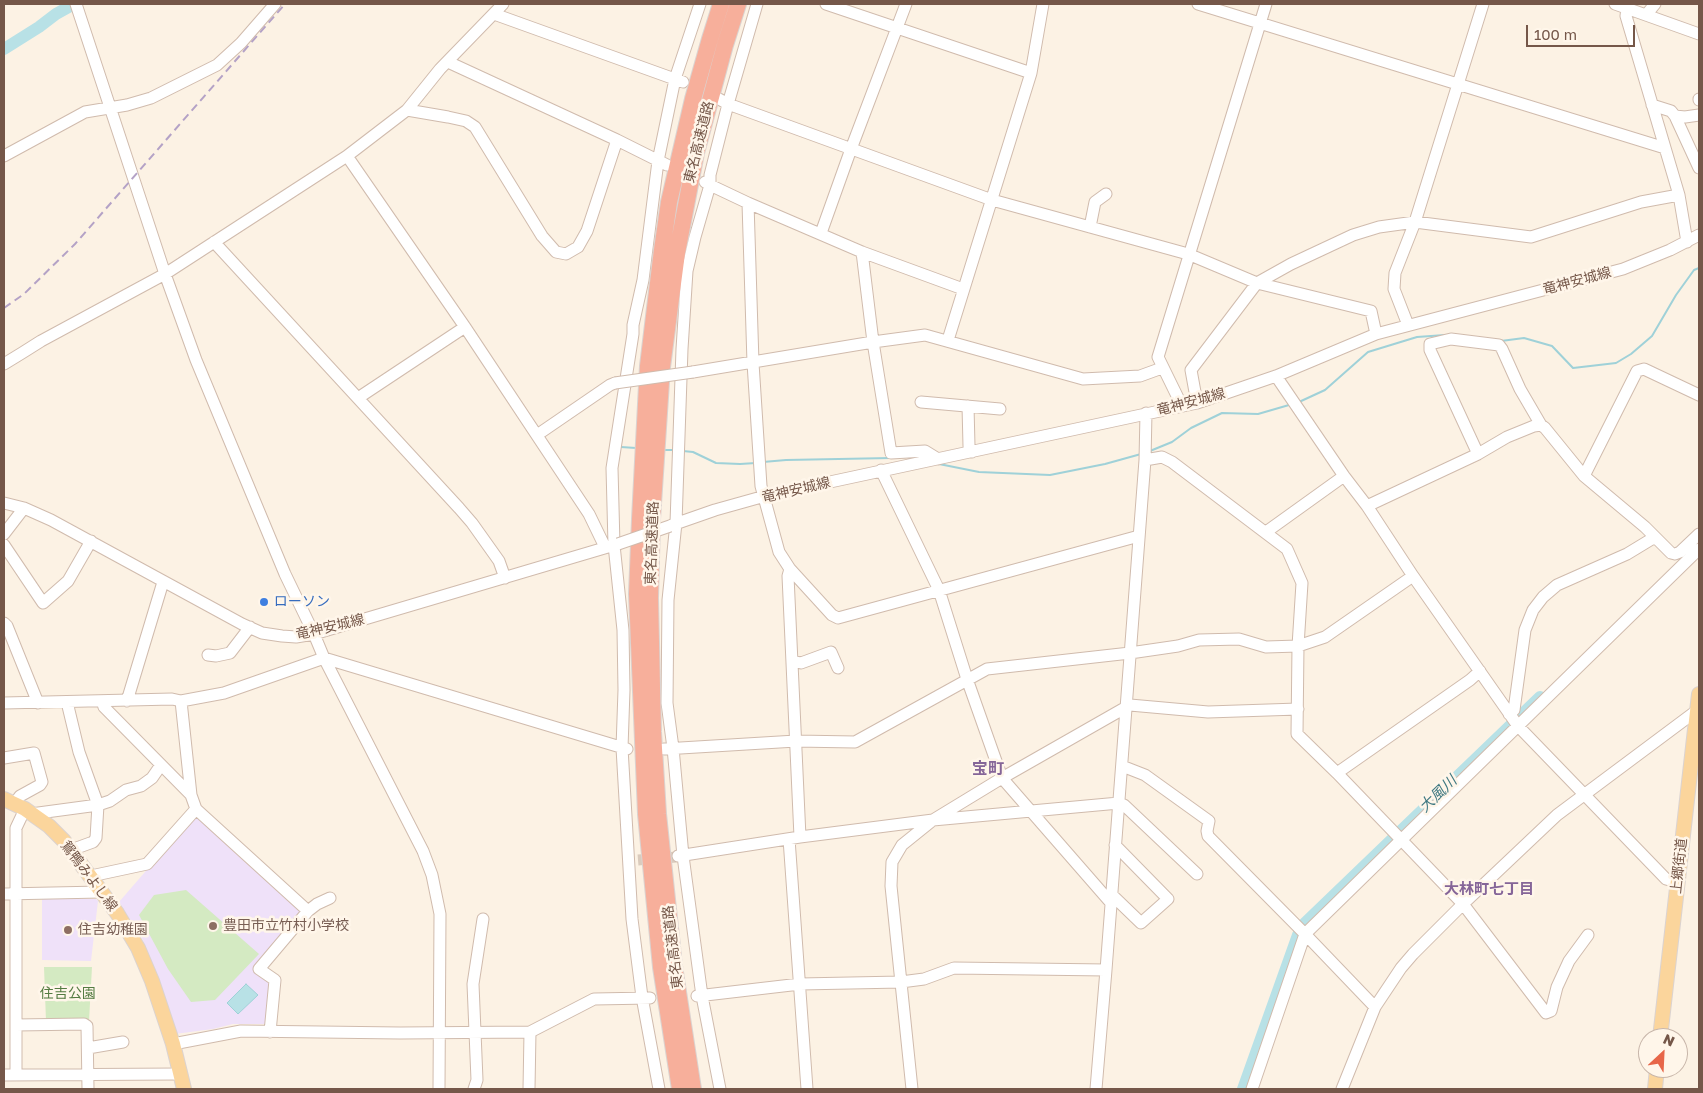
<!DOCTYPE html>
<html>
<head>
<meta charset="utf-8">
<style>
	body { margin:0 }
	#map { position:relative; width:1703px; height:1093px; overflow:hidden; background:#fcf2e4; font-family:"Golos Text",sans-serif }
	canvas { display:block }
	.frame { position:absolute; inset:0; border:5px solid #755749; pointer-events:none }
	.north { position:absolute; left:1638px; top:1028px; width:50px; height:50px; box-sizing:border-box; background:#fff6ea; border:1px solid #c8b6aa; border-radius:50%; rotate:25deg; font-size:14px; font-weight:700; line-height:20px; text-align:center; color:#755749 }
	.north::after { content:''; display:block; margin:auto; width:18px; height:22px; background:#e76649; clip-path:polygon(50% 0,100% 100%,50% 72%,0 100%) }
	.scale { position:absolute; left:1526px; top:25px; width:109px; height:22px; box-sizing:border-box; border:2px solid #755749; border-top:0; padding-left:6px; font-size:15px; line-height:18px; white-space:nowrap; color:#755749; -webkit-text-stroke:4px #fff6ea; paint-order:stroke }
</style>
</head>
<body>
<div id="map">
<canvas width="1703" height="1093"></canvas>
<div class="frame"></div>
<div class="north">N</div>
<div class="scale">100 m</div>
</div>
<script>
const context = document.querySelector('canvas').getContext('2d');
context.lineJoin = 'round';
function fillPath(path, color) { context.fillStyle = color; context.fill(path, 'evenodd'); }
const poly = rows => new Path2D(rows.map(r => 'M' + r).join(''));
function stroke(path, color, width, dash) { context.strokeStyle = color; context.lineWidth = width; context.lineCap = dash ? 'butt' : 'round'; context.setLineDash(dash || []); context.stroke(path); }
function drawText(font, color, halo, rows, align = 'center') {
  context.font = font + ' "Golos Text","Noto Sans JP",sans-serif'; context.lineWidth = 5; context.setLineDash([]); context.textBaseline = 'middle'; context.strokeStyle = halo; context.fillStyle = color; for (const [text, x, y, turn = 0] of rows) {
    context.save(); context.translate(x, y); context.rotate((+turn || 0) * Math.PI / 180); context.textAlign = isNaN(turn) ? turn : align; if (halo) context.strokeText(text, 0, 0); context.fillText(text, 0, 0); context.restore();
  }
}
const education = poly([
	[196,813,304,911,255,969,271,980,268,1024,233,1024,213,1029,175,1034,143,940,119,902],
	[42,898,96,899,98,901,91,961,42,960]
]);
const green = poly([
	[186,890,259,954,215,1000,191,1002,168,969,139,915,154,895],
	[44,967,92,967,89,1021,46,1021]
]);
const water = poly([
	[246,984,258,995,238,1014,227,1003,246,984]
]);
const stream = poly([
	[1501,341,1524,338,1552,346,1573,368,1616,363,1631,354,1652,336,1676,295,1694,270,1699,268],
	[1299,402,1325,390,1368,352,1417,337,1445,335],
	[621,447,636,448],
	[663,450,673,450],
	[683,451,693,452,716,463,740,464,756,463],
	[1150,451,1172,442,1191,428,1222,413,1258,414,1289,405],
	[763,462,786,460,891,458],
	[939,464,979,472,1050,475,1105,464,1141,454]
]);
const river = poly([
	[4,49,39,27,56,14,74,4],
	[1243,1089,1298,935,1305,923,1540,697]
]);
const minorTunnel = poly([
	[638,860,676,857]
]);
const minor = poly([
	[76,4,165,274,196,360,285,574,314,634,324,658,423,851,432,875,440,914,439,1089],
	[826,4,1031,73],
	[1198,4,1665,148],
	[1615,4,1699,34],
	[1627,8,1626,16,1679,195,1687,242],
	[494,14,683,82],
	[1646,15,1655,4],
	[448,62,617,140,667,165],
	[719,99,728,104,992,200,1188,254,1257,283,1371,311,1376,334],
	[1699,99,1699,100],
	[1652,105,1671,111,1675,116,1699,168],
	[407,110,448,117,466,121,475,127,542,236,556,252,566,254,578,247,587,231,617,140],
	[1675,116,1685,117,1699,115],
	[4,156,85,112,127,105,151,98,217,65,241,43,275,4],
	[347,156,465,327,589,514,605,547],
	[705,182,710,185,748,203,862,252,963,289],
	[748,203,753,363,761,486,779,552,790,569,832,615,838,618,1139,536],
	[1090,227,1095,202,1106,194],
	[821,233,851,149,906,4],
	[214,242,459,508,472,523,499,561,505,578],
	[862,252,873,342,891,453,925,451,938,459],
	[1408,325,1394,289,1395,273,1415,222,1483,4],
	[948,340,1031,73,1043,4],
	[4,364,22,353,41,341,165,274,347,156,407,110,440,69,503,4],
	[693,372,873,342,925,335,1083,379,1140,376,1162,368],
	[1276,376,1344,476,1367,506,1413,576,1518,726,1666,879,1677,882],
	[358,398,465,327],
	[921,402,1000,409],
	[1197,403,1191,370,1257,283,1291,264,1353,235,1379,227,1415,222,1531,237,1641,202,1679,195],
	[968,406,969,446,972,452],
	[1182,406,1158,357,1266,4],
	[537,435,610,385,615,383],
	[1478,454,1430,350,1430,344,1451,339,1499,345,1502,349,1520,389,1541,425,1545,428,1584,476,1645,527,1671,553,1675,554,1680,552,1699,534],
	[1145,460,1162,457,1172,462,1287,549,1302,583,1298,646,1297,734,1337,773,1463,904,1546,1013,1551,1011,1557,987,1569,961,1588,935],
	[881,470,939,590,967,679,1002,778,1111,903],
	[1584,476,1637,371,1644,369,1699,395],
	[4,503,24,508,51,520,242,624,262,633,282,636,296,637,314,634,618,544],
	[1367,506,1478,454,1507,437,1534,426,1541,425],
	[672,525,715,510,765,496,1197,403,1276,376,1376,334,1623,269,1670,250,1699,235],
	[1266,532,1344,476],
	[4,534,24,508],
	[4,545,43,603,68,581,91,541],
	[790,569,788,576,800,837],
	[4,623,7,626,38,703],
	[208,655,216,656,230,653,250,627],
	[792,661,801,663,831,652,838,668],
	[102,701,104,707,191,795],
	[127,701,163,582],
	[181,701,191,795,196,809,308,911],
	[67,702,79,752,98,805,96,838,93,842,71,850],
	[4,703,172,699,181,701,224,693,324,658,627,749],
	[1509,714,1514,710,1525,630,1533,610,1543,597,1557,585,1627,554,1655,537],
	[664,749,796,741,855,742,987,669,1130,653,1178,646,1199,640,1239,639,1266,647,1298,646,1325,637,1413,576],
	[4,758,34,753,42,782,40,785,20,796,14,804],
	[1122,766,1145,775,1209,821,1207,831,1208,836,1305,934,1375,1007],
	[1337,773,1470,680,1480,671],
	[31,814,98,805,110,801,126,790,141,786,152,778,161,765],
	[789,839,807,1089],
	[678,856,800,837,933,820,1119,803,1124,805,1197,874],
	[91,876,147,864,196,809],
	[4,894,101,892],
	[1112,895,1141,923,1168,899,1115,845],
	[697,996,800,984,901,982,924,979,954,968,1106,970],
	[16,1025,84,1024,87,1026,88,1089],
	[270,1032,275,980,259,969,308,911,317,904,330,898],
	[173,1044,241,1031,400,1033,530,1032,594,999,650,998],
	[88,1048,123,1042],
	[16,1074,16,828,25,809],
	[4,1075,180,1074],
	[474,1089,477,1080,473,984,483,919],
	[529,1089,530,1032],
	[659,1089,642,997,632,919,622,748,624,690,623,630,614,545,612,468,633,334,633,325,643,280,658,161,675,79,700,4],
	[720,1089,702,996,683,856,673,748,667,703,668,600,676,523,682,349,687,271,695,237,710,185,710,175,728,104,757,4],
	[912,1089,891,886,892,862,902,845,933,820,1002,778,1130,705,1208,712,1298,709],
	[1096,1089,1106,970,1145,460,1146,413],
	[1252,1089,1305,934,1699,549],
	[1342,1089,1375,1007,1401,968,1413,954,1463,904,1557,815,1699,709]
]);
const major = poly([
	[4,799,25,809,49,826,64,841,117,913,138,948,152,981,173,1044,184,1089],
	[1660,1038,1699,694],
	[1655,1089,1657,1068]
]);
const highway = poly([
	[680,1089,661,967,646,814,637,594,640,519,648,366,662,250,669,202,693,99,710,39,721,4],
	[693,1089,674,966,658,814,653,732,650,598,652,519,662,367,677,253,696,153,725,45,738,4]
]);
const rail = poly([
	[4,308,24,294,75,244,285,4]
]);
const minorBridge = poly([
	[615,383,693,372],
	[618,544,670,526]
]);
const markers = [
	[264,602,5,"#3f7fe0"],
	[213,926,5,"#8d6e63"],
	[68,930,5,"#8d6e63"]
];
const streetNames = [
	["東名高速道路",699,142,-76],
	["竜神安城線",1577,281,-15],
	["竜神安城線",1191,402,-15],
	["竜神安城線",796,490,-13],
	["東名高速道路",652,543,-88],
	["竜神安城線",330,627,-13],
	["上郷街道",1679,866,-84],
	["鴛鴨みよし線",89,876,53],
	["東名高速道路",673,947,-97]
];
const shopNames = [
	["ローソン",274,602]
];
const educationNames = [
	["豊田市立竹村小学校",223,926],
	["住吉幼稚園",78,930]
];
const parkNames = [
	["住吉公園",68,994]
];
const waterNames = [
	["大風川",1438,794,-44]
];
const neighbourhoodNames = [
	["大林町七丁目",1489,889]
];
const quarterNames = [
	["宝町",988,769]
];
fillPath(education, '#efe1f9');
fillPath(green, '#d4eac2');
fillPath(water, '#b8e1e6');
stroke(water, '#9fd1d8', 1);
stroke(stream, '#9fd1d8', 2);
stroke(river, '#b8e1e6', 12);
stroke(minorTunnel, '#dacbbd', 11, [11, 5.5]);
stroke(minor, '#d0bbad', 13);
stroke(major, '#dbd3d0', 16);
stroke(highway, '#dbd3d0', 18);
stroke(minor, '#fff', 11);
stroke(major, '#fbd59c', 14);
stroke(highway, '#f7af9b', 16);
stroke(rail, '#b4a2c6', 2, [8, 5]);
stroke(minorBridge, '#d0bbad', 13, []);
stroke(minorBridge, '#fff', 11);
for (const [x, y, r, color] of markers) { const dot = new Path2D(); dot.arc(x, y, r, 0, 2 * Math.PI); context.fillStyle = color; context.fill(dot); stroke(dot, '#fff6ea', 2); }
drawText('14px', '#755749', '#fff6ea', streetNames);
drawText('14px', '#366cbe', '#fff6ea', shopNames, 'left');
drawText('14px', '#785e54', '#fff6ea', educationNames, 'left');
drawText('14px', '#547b42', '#fff6ea', parkNames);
drawText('italic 15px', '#407982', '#fff6ea', waterNames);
drawText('bold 15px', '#856598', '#fff6ea', neighbourhoodNames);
drawText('bold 16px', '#856598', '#fff6ea', quarterNames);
</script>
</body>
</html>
